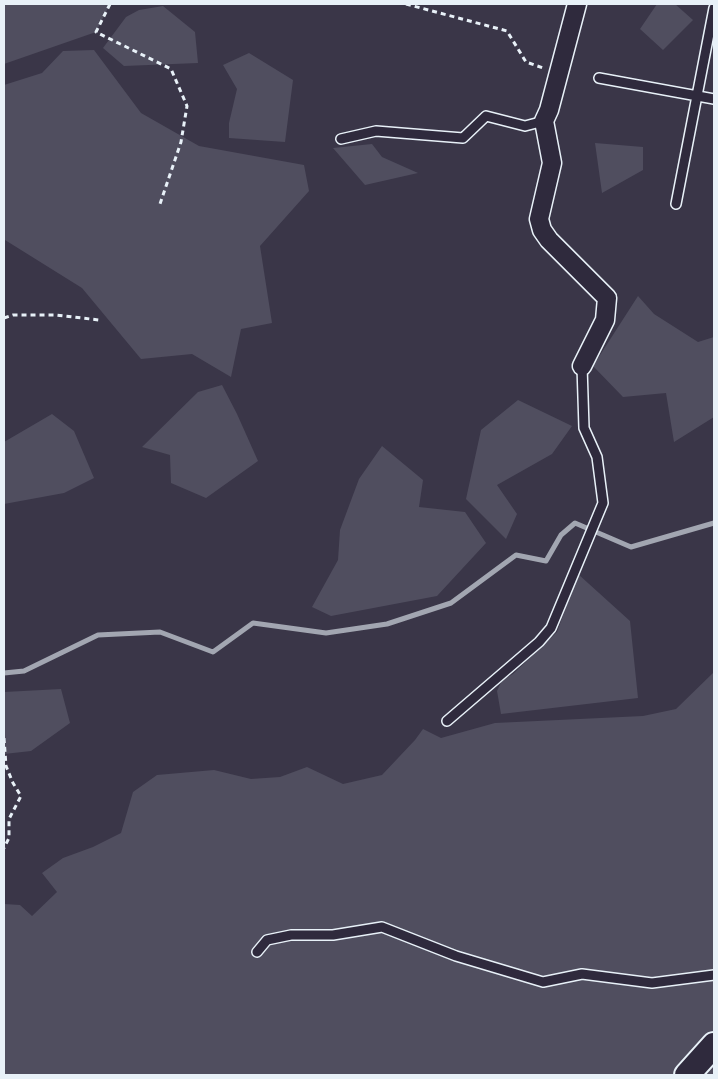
<!DOCTYPE html>
<html>
<head>
<meta charset="utf-8">
<style>
	body { margin:0 }
	#map { position:relative; width:718px; height:1079px; overflow:hidden; background:#3a3648; font-family:"Comic Neue",sans-serif }
	canvas { display:block }
	.frame { position:absolute; inset:0; border:5px solid #e8f1f8; pointer-events:none }
</style>
</head>
<body>
<div id="map">
<canvas width="718" height="1079"></canvas>
<div class="frame"></div>
</div>
<script>
const context = document.querySelector('canvas').getContext('2d');
context.lineJoin = 'round';
function fillPath(path, color) { context.fillStyle = color; context.fill(path, 'evenodd'); }
const poly = rows => new Path2D(rows.map(r => 'M' + r).join(''));
function stroke(path, color, width, dash) { context.strokeStyle = color; context.lineWidth = width; context.lineCap = dash ? 'butt' : 'round'; context.setLineDash(dash || []); context.stroke(path); }
const green = poly([
	[4,4,110,4,96,32,4,64],
	[657,4,675,4,693,20,663,50,640,29],
	[163,6,195,32,198,63,124,66,103,48,126,17,139,10],
	[94,50,141,113,199,146,304,165,309,191,260,246,272,323,241,329,231,377,192,354,141,359,82,288,5,240,4,85,42,73,63,51],
	[249,53,293,80,285,142,229,138,229,123,237,89,223,65],
	[595,143,643,147,643,170,602,193],
	[372,144,382,157,418,173,365,185,333,148],
	[638,296,654,314,698,342,714,337,714,417,674,442,666,393,623,397,593,366],
	[222,385,237,414,258,461,206,498,171,483,170,455,142,447,198,392],
	[518,400,572,426,552,454,497,485,517,514,506,539,466,499,481,430],
	[52,414,74,431,94,478,64,493,4,504,4,442],
	[382,446,423,480,419,507,465,512,486,543,437,596,331,616,312,607,338,560,340,530,359,479],
	[578,574,630,621,638,698,501,714,497,691,502,680,513,674,557,632],
	[714,672,714,1075,4,1075,4,904,20,905,32,916,57,892,42,873,63,858,93,847,121,833,133,792,157,775,214,770,251,779,280,777,307,767,343,784,382,775,415,740,423,729,441,738,495,723,643,716,676,709],
	[61,689,70,723,31,751,4,754,4,692]
]);
const stream = poly([
	[4,673,24,671,98,635,160,632,213,652,253,623,326,633,387,624,451,603,516,555,546,561,561,535,575,523,631,547,714,523]
]);
const path = poly([
	[110,4,96,32,171,69,187,106,181,142,160,204],
	[406,4,507,31,526,62,543,68],
	[4,318,13,315,56,315,99,320],
	[4,738,6,766,13,783,21,796,9,819,9,838,4,848]
]);
const service = poly([
	[599,78,714,99],
	[341,139,376,131,463,138,486,116,525,126,544,121],
	[676,204,714,8],
	[447,721,539,642,551,628,603,503,597,457,584,428,582,366],
	[257,952,267,940,291,935,333,935,382,927,456,956,543,982,582,974,652,983,714,975]
]);
const minor = poly([
	[577,4,549,110,544,121,552,163,539,219,542,230,549,240,607,298,605,320,582,366]
]);
const secondary = poly([
	[687,1075,714,1045]
]);
fillPath(green, '#504e5f');
stroke(stream, '#a2a6b1', 5);
stroke(service, '#e8f1f8', 12);
stroke(minor, '#e8f1f8', 21);
stroke(secondary, '#e8f1f8', 28);
stroke(path, '#e8f1f8', 3, [5, 4]);
stroke(service, '#2f2a3d', 9);
stroke(minor, '#2f2a3d', 18);
stroke(secondary, '#2f2a3d', 24);
</script>
</body>
</html>
